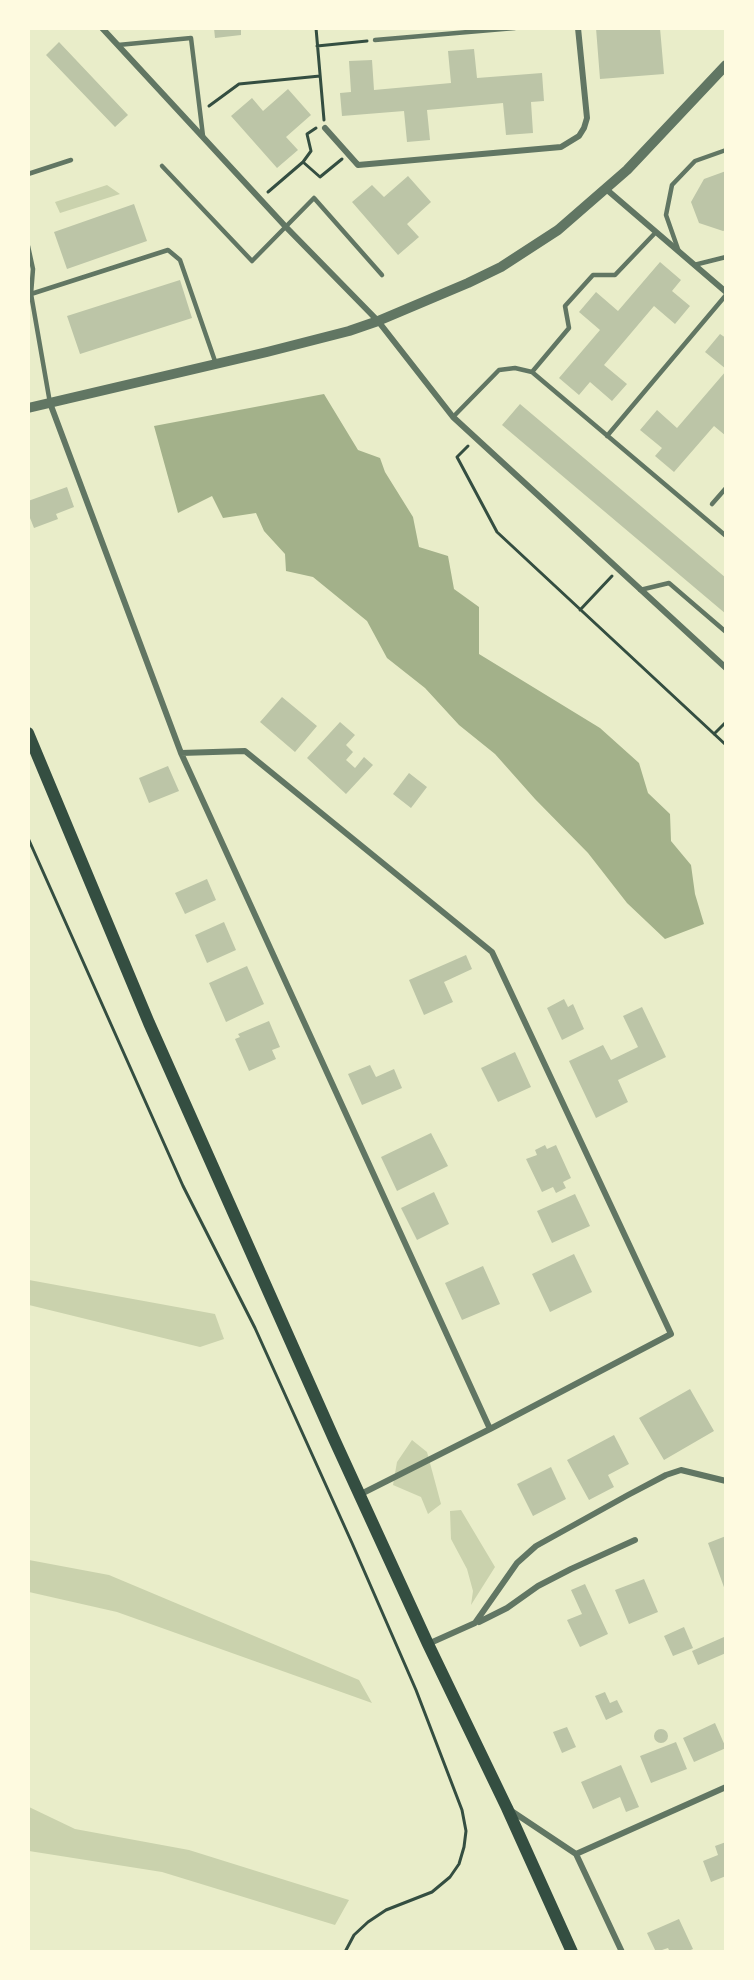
<!DOCTYPE html>
<html>
<head>
<meta charset="utf-8">
<style>
	body { margin:0 }
	#map { position:relative; width:754px; height:1980px; overflow:hidden; background:#e9edc9; font-family:Helvetica,sans-serif }
	canvas { display:block }
	.frame { position:absolute; inset:0; border:30px solid #fefae0; pointer-events:none }
</style>
</head>
<body>
<div id="map">
<canvas width="754" height="1980"></canvas>
<div class="frame"></div>
</div>
<script>
const context = document.querySelector('canvas').getContext('2d');
context.lineJoin = 'round';
function fillPath(path, color) { context.fillStyle = color; context.fill(path, 'evenodd'); }
const poly = rows => new Path2D(rows.map(r => 'M' + r).join(''));
function stroke(path, color, width, dash) { context.strokeStyle = color; context.lineWidth = width; context.lineCap = dash ? 'butt' : 'round'; context.setLineDash(dash || []); context.stroke(path); }
const green = poly([
	[107,185,120,194,60,213,55,202],
	[29,1280,215,1314,224,1339,200,1347,29,1305],
	[412,1440,427,1452,441,1504,428,1514,421,1497,393,1485,397,1462],
	[461,1510,495,1567,471,1605,473,1591,467,1569,451,1539,450,1511],
	[29,1560,109,1575,359,1680,372,1703,117,1612,29,1592],
	[29,1807,75,1829,189,1850,349,1900,335,1925,162,1872,29,1851]
]);
const water = poly([
	[324,394,358,450,380,458,385,472,413,517,419,547,448,556,454,589,479,607,479,654,600,728,639,763,648,793,670,814,671,841,691,865,695,894,704,924,665,939,627,903,588,853,535,799,495,754,459,725,425,688,387,658,367,621,313,577,286,571,285,554,264,531,256,513,223,518,212,496,178,513,154,426]
]);
const building = poly([
	[214,28,241,28,241,35,215,38],
	[596,28,660,28,664,74,600,79],
	[59,42,128,115,115,127,46,55],
	[474,49,477,78,542,73,544,101,531,102,533,133,506,135,503,103,427,110,430,140,407,142,404,111,342,116,340,93,351,92,349,61,372,60,374,90,451,83,448,51],
	[288,89,311,115,286,137,298,150,277,168,231,116,252,98,263,111],
	[726,171,726,230,723,231,699,223,691,202,704,179],
	[408,176,431,202,407,224,419,237,398,255,352,202,372,185,384,197],
	[134,204,147,241,67,269,54,232],
	[660,262,681,280,672,291,690,306,675,324,654,306,604,365,627,384,612,401,590,382,579,395,559,378,600,330,579,312,596,292,618,311],
	[180,280,192,318,80,354,67,316],
	[720,334,726,338,726,369,705,352],
	[726,371,726,436,714,426,674,472,655,456,662,448,640,430,657,410,677,428],
	[520,404,726,578,726,614,502,425],
	[67,487,74,507,56,514,58,519,34,528,28,513,28,501],
	[282,697,317,726,295,752,260,722],
	[340,722,355,735,346,745,353,752,346,760,355,768,364,757,373,765,346,794,307,758],
	[168,766,179,791,149,803,139,778],
	[409,773,427,787,411,808,393,794],
	[207,879,216,900,185,914,175,893],
	[224,922,236,950,207,963,195,935],
	[466,955,472,969,444,982,453,1002,424,1015,409,980],
	[247,966,264,1004,226,1022,209,983],
	[564,999,568,1007,573,1004,584,1029,562,1040,547,1008],
	[642,1007,666,1057,618,1080,628,1102,596,1118,569,1061,603,1045,611,1060,638,1047,623,1016],
	[269,1021,280,1047,272,1050,276,1059,249,1071,235,1039,240,1037,238,1034],
	[515,1052,531,1087,498,1102,481,1068],
	[370,1065,376,1077,394,1069,402,1088,362,1105,348,1074],
	[431,1133,448,1166,397,1191,381,1157],
	[545,1145,547,1149,556,1145,571,1178,563,1182,566,1188,556,1193,553,1187,542,1192,526,1159,537,1155,535,1150],
	[434,1192,449,1224,417,1240,401,1208],
	[575,1194,590,1226,552,1243,537,1211],
	[574,1254,592,1292,550,1312,532,1274],
	[483,1266,500,1304,462,1320,445,1283],
	[690,1389,714,1431,664,1460,639,1418],
	[614,1435,629,1464,608,1475,614,1487,589,1500,567,1460],
	[551,1467,566,1499,533,1516,517,1484],
	[726,1536,726,1590,725,1590,708,1543],
	[644,1579,658,1612,629,1624,615,1590],
	[585,1584,608,1634,580,1647,567,1620,582,1614,571,1590],
	[684,1627,693,1648,673,1656,664,1636],
	[724,1637,726,1653,698,1665,692,1651],
	[605,1692,610,1703,617,1700,623,1712,606,1720,595,1696],
	[715,1723,726,1748,694,1762,683,1738],
	[567,1727,576,1747,562,1753,553,1732],
	'654 1736a7 7 0 1 1 14 0a7 7 0 1 1-14 0Z',
	[676,1742,687,1769,651,1783,640,1756],
	[621,1765,639,1807,626,1812,620,1797,593,1809,581,1782],
	[726,1842,726,1876,711,1882,703,1861,718,1855,715,1846],
	[679,1919,693,1949,686,1952,670,1952,668,1948,656,1952,647,1933]
]);
const path = poly([
	[316,28,324,120],
	[317,46,367,41],
	[209,106,239,84,320,76],
	[316,128,307,134,311,151,303,162,320,177,342,159],
	[268,192,303,162],
	[468,446,457,457,497,532,726,745],
	[580,610,612,576],
	[714,734,726,722],
	[28,838,183,1186,255,1328,352,1543,416,1690,462,1810,466,1831,464,1847,459,1864,450,1877,432,1892,386,1910,368,1922,354,1935,345,1952]
]);
const service = poly([
	[375,40,515,28],
	[118,45,191,38,203,136],
	[162,166,252,261,314,198,382,275],
	[28,174,71,160],
	[28,246,33,269,31,294,50,403],
	[679,252,666,215,672,185,695,161,726,150],
	[694,265,726,257],
	[31,294,168,250,180,260,216,364],
	[532,372,569,328,565,306,593,275,615,275,656,232],
	[453,417,499,370,515,368,532,372,726,536],
	[607,436,726,295],
	[712,504,726,488],
	[640,590,669,583,726,632]
]);
const minor = poly([
	[102,28,285,226,378,321,453,417,726,668],
	[325,128,358,165,561,147,579,136,584,128,587,118,578,28],
	[606,189,726,292],
	[50,403,181,753,490,1429,671,1334,492,952,245,751,181,753],
	[359,1495,490,1429],
	[479,1622,507,1608,538,1586,571,1569,635,1540],
	[428,1644,475,1623,517,1563,536,1546,628,1495,666,1475,681,1470,726,1481],
	[510,1810,576,1854,622,1952],
	[576,1854,726,1787]
]);
const tertiary = poly([
	[28,408,267,352,349,331,378,321,468,283,501,267,558,230,627,170,726,65]
]);
const secondary = poly([
	[28,733,149,1023,334,1439,428,1644,507,1808,572,1952]
]);
fillPath(green, '#cad2ad');
fillPath(water, '#a3b18a');
fillPath(building, '#bcc5a7');
stroke(path, '#344e41', 3);
stroke(service, '#617663', 4.5);
stroke(minor, '#617663', 6);
stroke(tertiary, '#617663', 10);
stroke(secondary, '#344e41', 12);
</script>
</body>
</html>
